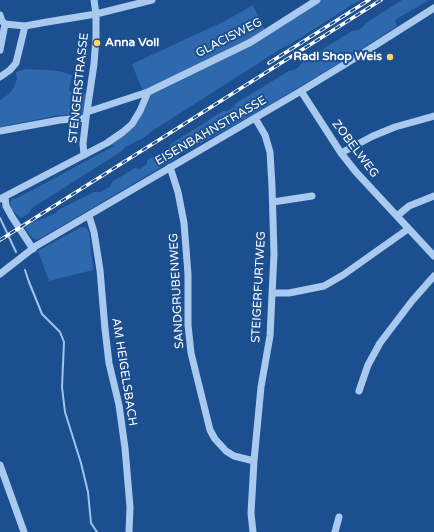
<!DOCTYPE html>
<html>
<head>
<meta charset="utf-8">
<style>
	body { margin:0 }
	canvas { display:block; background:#1b4f8f }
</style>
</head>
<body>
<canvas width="434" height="532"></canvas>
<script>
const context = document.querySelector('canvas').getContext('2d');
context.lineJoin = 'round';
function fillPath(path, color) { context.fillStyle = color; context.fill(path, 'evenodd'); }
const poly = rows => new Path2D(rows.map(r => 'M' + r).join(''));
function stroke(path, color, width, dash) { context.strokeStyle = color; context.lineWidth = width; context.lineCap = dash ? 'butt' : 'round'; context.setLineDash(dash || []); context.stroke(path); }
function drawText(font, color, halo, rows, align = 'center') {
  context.font = font + ' "Varela Round",sans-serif'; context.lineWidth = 4; context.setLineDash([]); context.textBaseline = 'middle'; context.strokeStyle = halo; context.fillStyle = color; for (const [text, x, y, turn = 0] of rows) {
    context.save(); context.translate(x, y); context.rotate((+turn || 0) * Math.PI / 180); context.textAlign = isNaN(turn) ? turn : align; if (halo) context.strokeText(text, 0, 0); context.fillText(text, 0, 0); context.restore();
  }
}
const green = poly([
	[321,0,361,0,349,6,341,12,289,45,280,49,276,52,152,131,145,137,125,147,122,151,32,208,28,214,21,218,12,210,10,203,14,197,15,199,40,186,114,146,107,143,123,132,147,102,132,64,225,21,253,5,267,35],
	[402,0,429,0,395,20,397,26,346,59,254,114,187,151,183,152,178,157,89,210,37,240,33,238,28,233,25,227,33,222,45,218,56,213,58,210,94,192,100,192,110,187,112,182,135,168,140,169,147,164,147,160,168,148,171,144,223,111,227,111,234,107,236,103,289,71,294,70,299,67,301,63,352,31,359,30,364,26,366,23],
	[26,69,59,71,72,75,69,91,87,93,84,116,59,115,0,127,0,100,9,94,14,87,17,79,16,72],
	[81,227,86,228,89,232,93,270,49,281,38,251]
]);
const stream = poly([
	[0,218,16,252],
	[25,270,29,282,42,314,60,332,64,342,62,387,65,412,81,463,88,492,91,523,97,532]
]);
const minor = poly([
	[0,15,2,21,5,24],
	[5,24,25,26,47,22,96,14,152,0],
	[0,50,5,24],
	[0,77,10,70,16,63,25,26],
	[301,91,341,153,356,172,434,256],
	[87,112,148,92],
	[0,131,60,120,86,118],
	[341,153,373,136,395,127,434,116],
	[84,155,83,144,86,118,94,64,96,37,96,14,94,0],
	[170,167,178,192,184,223,188,274,188,325,191,353,210,430,215,439,226,451,234,456,254,461],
	[5,197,6,206,12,217,33,249],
	[0,199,107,143,123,132,132,124,140,111,148,92,251,42,317,0],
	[273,202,312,196],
	[89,216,94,232,100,270,105,329,109,363,119,405,125,448,130,507,129,532],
	[397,216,409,206,434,196],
	[0,274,36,246,301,91,360,55,434,8],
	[272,293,289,293,324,286,343,275,408,229],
	[359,391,368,365,380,343,412,301,434,276],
	[0,465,24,532],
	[253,532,251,513,254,461,261,387,270,336,274,254,272,186,270,152,265,135,255,118],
	[335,532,339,517]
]);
const rail = poly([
	[269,63,369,0],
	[0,240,381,0]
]);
const markers = [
	[97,43,4,"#ffd166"],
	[390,57,4,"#ffd166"]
];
const streetNames = [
	["GLACISWEG",229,38,-27],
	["STENGERSTRASSE",79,88,-84],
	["EISENBAHNSTRASSE",211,131,-30],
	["ZOBELWEG",355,149,53],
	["STEIGERFURTWEG",259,287,-87],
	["SANDGRUBENWEG",177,291,-93],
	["AM HEIGELSBACH",124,372,81]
];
const poiNames = [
	["Anna Voll",105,43],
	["Radl Shop Weis",382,57,"right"]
];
fillPath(green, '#2e69ad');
stroke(stream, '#9cc4f0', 2);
stroke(minor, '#a9c9ee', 7);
stroke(rail, '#fff', 3.5);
stroke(rail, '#1b4f8f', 2, [6]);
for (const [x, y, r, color] of markers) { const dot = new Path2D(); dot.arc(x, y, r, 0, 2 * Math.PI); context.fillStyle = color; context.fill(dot); stroke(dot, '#1b4f8f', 1.5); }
drawText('12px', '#fff', '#1b4f8f', streetNames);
drawText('bold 12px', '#fff', '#1b4f8f', poiNames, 'left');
</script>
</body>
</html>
